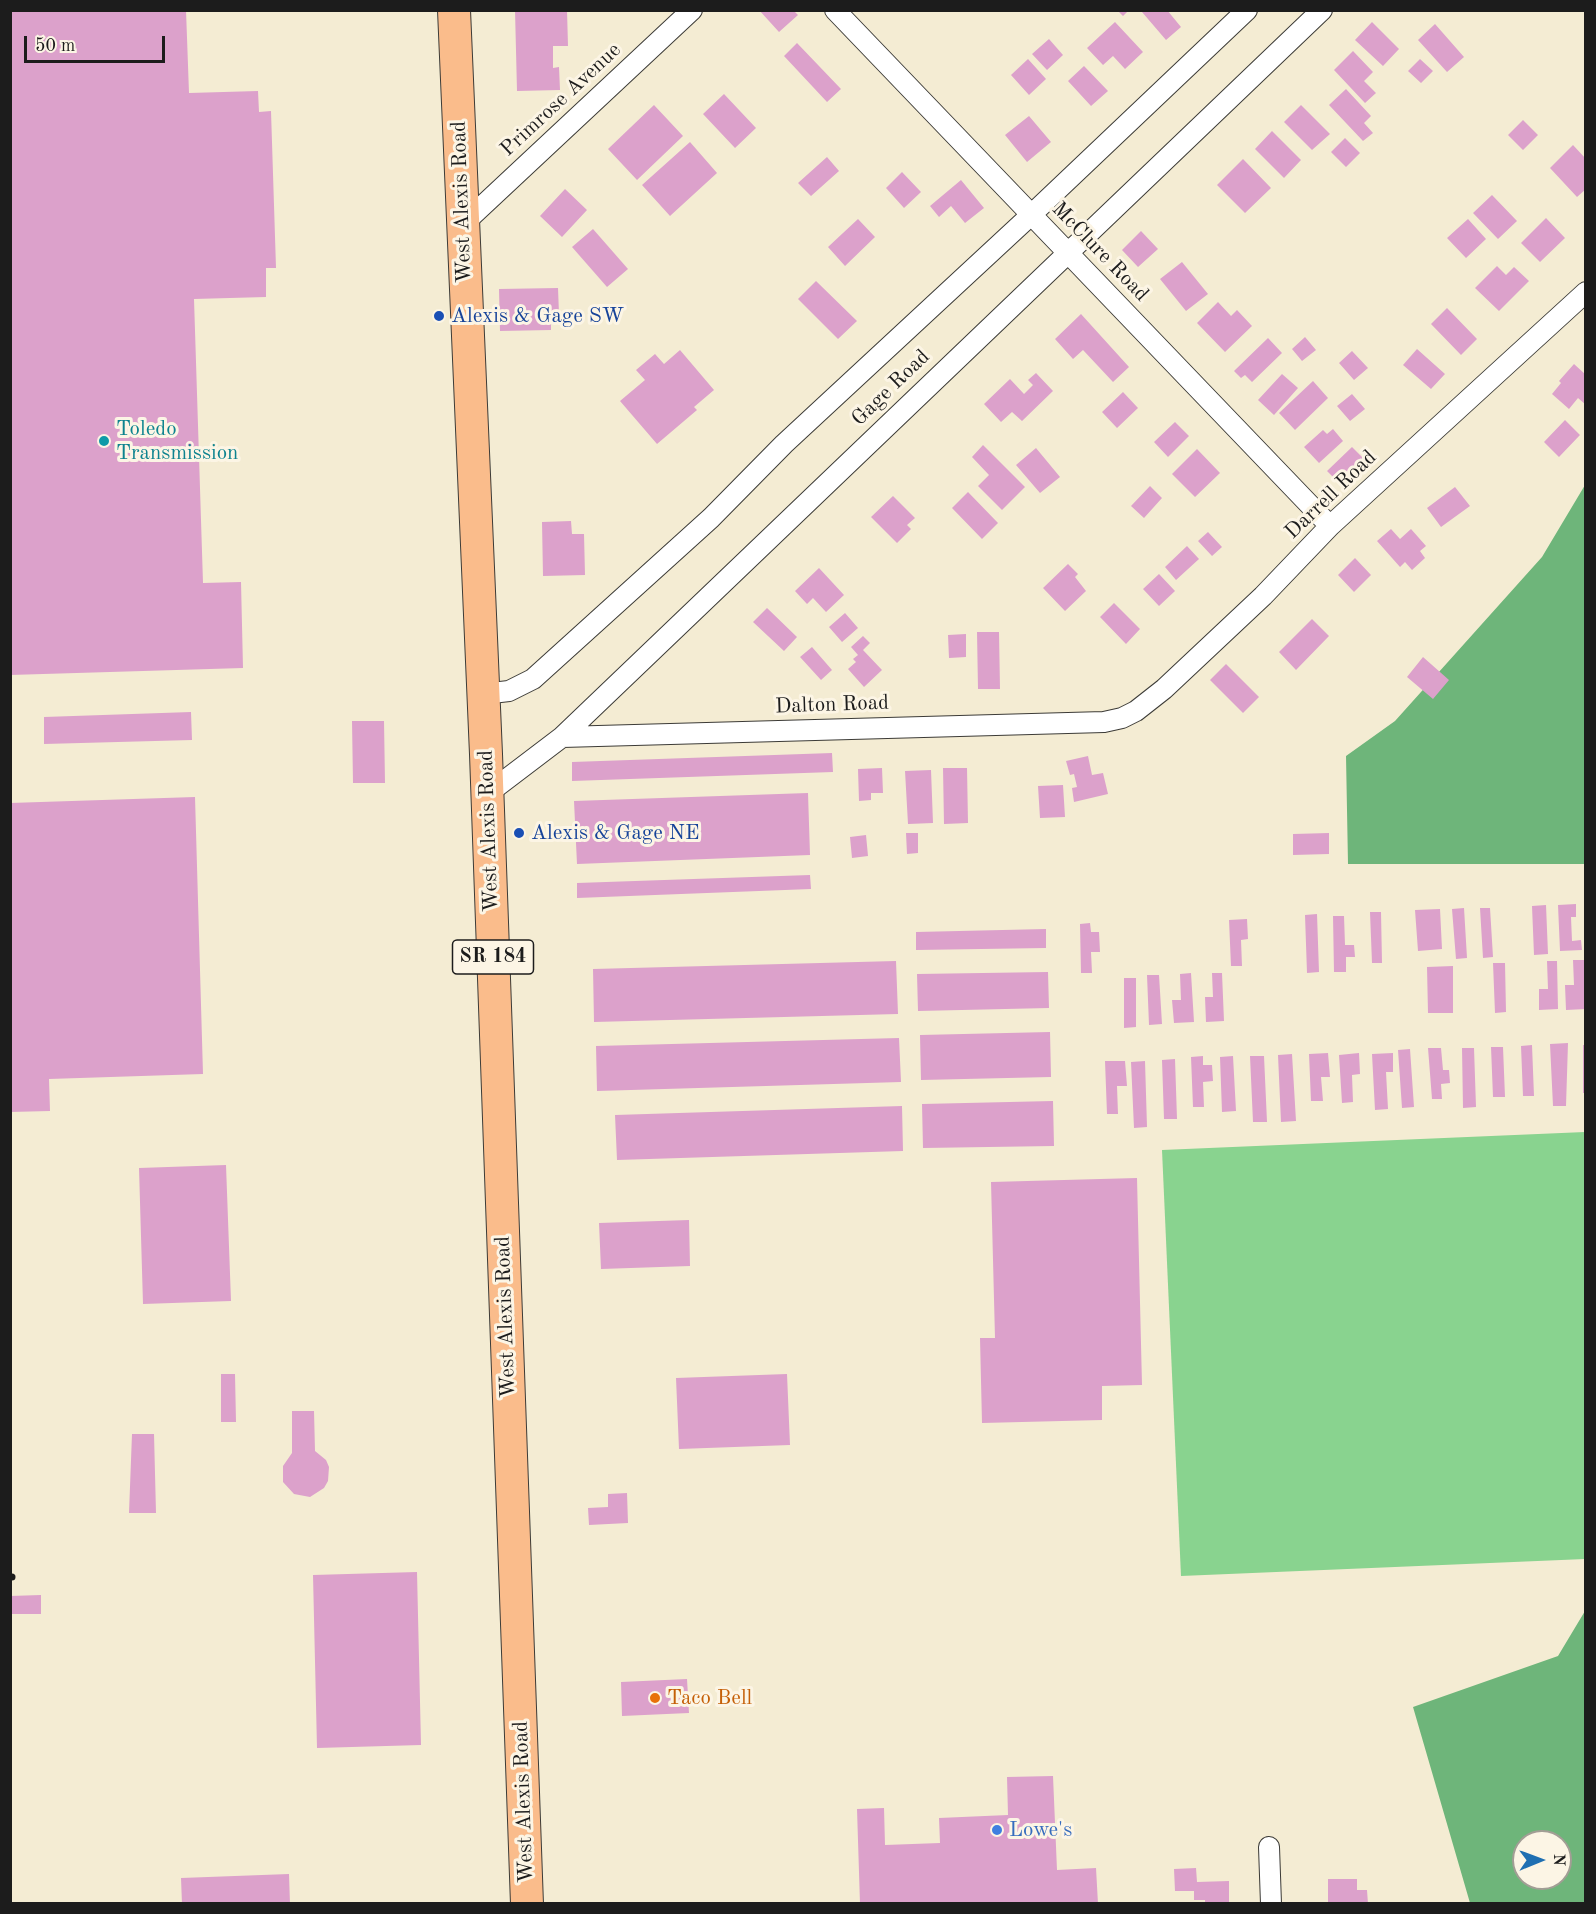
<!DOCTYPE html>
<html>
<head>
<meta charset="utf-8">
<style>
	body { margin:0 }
	#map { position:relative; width:1596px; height:1914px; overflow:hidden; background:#f4ecd3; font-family:"Old Standard TT",serif }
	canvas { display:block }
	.frame { position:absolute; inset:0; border:12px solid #1c1c1c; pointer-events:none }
	.north { position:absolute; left:1512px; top:1830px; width:60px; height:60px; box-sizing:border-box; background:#fcf5e5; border:2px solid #a29e95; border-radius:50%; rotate:89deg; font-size:16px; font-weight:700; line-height:24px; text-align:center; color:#1c1c1c }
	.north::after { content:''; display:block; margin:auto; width:21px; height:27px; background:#1f6fb2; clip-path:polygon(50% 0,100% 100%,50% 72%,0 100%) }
	.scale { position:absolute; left:24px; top:36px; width:141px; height:27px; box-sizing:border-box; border:3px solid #1c1c1c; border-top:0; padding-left:8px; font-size:18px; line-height:21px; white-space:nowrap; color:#1c1c1c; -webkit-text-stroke:4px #fcf5e5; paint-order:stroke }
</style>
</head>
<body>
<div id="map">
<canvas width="1596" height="1914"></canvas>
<div class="frame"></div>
<div class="north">N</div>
<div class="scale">50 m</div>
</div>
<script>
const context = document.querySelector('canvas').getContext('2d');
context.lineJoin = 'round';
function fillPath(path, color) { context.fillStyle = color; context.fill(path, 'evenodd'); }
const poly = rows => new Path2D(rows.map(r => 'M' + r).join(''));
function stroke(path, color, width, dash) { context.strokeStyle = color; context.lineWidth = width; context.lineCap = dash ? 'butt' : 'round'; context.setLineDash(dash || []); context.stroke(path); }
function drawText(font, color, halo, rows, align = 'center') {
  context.font = font + ' "Old Standard TT",serif'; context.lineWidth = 6; context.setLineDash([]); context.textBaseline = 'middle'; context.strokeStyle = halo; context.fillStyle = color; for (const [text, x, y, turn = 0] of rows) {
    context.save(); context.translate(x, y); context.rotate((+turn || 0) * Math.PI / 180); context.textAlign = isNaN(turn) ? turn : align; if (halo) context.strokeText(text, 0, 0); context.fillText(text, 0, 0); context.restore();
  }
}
const green = poly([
	[1585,1132,1585,1559,1181,1576,1162,1150]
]);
const forest = poly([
	[1585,485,1585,864,1348,864,1346,756,1395,721,1542,557],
	[1585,1611,1585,1903,1470,1903,1413,1707,1558,1656],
	[1524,1842,1560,1842,1560,1878,1524,1878]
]);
const building = poly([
	[10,10,186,10,189,93,258,91,259,112,271,111,276,268,266,268,266,297,194,299,203,583,241,582,243,668,10,675],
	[515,10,567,10,568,46,553,46,553,68,559,67,560,90,517,91],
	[759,10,793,10,798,15,779,32],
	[1117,10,1129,10,1123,16],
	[1167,10,1181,27,1166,40,1142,12],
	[1115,22,1143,52,1125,69,1113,56,1103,65,1087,48],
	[1372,22,1399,49,1383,66,1355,40],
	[1435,24,1464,57,1447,72,1418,40],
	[1049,39,1063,55,1047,70,1032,54],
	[797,43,841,89,827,102,784,56],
	[1353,51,1373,72,1364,81,1376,93,1365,103,1334,70],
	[1028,59,1046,79,1029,95,1011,75],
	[1420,59,1433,71,1421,83,1408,71],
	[1084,66,1108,91,1091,106,1068,81],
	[1346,89,1371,116,1364,123,1373,133,1363,141,1329,105],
	[724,94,756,128,735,148,703,114],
	[654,105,683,136,637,180,608,149],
	[1301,105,1330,134,1312,150,1284,122],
	[1029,116,1051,142,1027,162,1005,135],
	[1523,120,1538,135,1523,150,1508,135],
	[1272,131,1301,160,1284,178,1255,149],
	[1345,138,1360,153,1346,167,1331,152],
	[690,142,717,173,670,216,642,185],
	[1573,145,1586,159,1586,189,1577,197,1550,168],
	[827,157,839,171,811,196,798,183],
	[1243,159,1271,188,1245,213,1217,185],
	[902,172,921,192,904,208,886,188],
	[961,180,984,208,965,223,951,206,939,217,930,206],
	[565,189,587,210,562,237,540,216],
	[1492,195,1517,221,1498,239,1473,213],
	[1546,218,1565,238,1540,262,1521,243],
	[858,219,875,237,845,266,828,247],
	[1468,219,1486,239,1466,258,1447,238],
	[593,229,628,269,607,287,572,247],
	[1141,231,1158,249,1138,267,1122,250],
	[1182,262,1208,294,1186,311,1160,279],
	[1497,266,1506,275,1514,267,1529,281,1499,311,1475,288],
	[816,281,857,321,838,339,798,299],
	[558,288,559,314,551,314,551,330,500,331,499,289],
	[1218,302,1231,316,1237,310,1252,326,1225,352,1197,323],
	[1447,308,1477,339,1461,355,1431,324],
	[1081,314,1129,367,1113,382,1083,350,1073,359,1055,339],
	[1305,337,1316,350,1302,361,1292,349],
	[1268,338,1282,353,1252,382,1245,375,1241,378,1234,371],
	[1417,349,1445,374,1431,389,1403,365],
	[680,350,714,390,694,407,697,410,657,444,620,401,645,380,636,370,655,354,664,364],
	[1352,351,1368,368,1354,380,1339,363],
	[1574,364,1586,375,1586,405,1578,398,1569,409,1552,394,1561,383,1559,381],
	[1036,373,1053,391,1022,421,1012,412,1001,422,984,404,1010,379,1024,394,1033,385,1028,380],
	[1282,374,1298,388,1274,415,1258,400],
	[1313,381,1328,398,1295,430,1279,413],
	[1123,392,1138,408,1117,428,1102,412],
	[1352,394,1365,409,1350,421,1337,406],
	[1565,420,1580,435,1559,457,1544,442],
	[1175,422,1189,436,1168,457,1154,442],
	[1333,429,1343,441,1319,463,1304,447,1323,430,1327,434],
	[983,445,1025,487,1002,510,978,486,989,475,972,457],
	[1352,447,1368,463,1343,487,1327,471],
	[1036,448,1060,477,1040,493,1016,465],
	[1197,449,1220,473,1195,497,1172,474],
	[1150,486,1162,498,1144,518,1131,506],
	[1455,487,1470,506,1441,527,1427,508],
	[968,492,998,523,982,539,952,508],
	[893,496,915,518,907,525,911,529,897,543,871,517],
	[571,521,572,534,584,534,585,575,543,576,542,522],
	[1391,529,1400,539,1411,529,1426,546,1420,551,1425,558,1412,570,1405,562,1400,567,1377,541],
	[1208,532,1222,547,1212,556,1198,541],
	[1187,546,1199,559,1176,580,1165,567],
	[1355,558,1371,575,1354,592,1338,575],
	[1068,564,1078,574,1075,577,1086,591,1065,611,1043,588],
	[819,568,844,595,826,612,813,598,807,604,795,591],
	[1159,574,1175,591,1159,606,1143,589],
	[1114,603,1140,629,1126,644,1100,617],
	[767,608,797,637,784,651,753,622],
	[845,613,858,628,842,642,829,627],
	[1312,619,1329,636,1296,670,1279,652],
	[977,632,999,632,1000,689,978,689],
	[966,634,966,657,949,658,948,635],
	[863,636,870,643,863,650,882,670,864,687,848,669,856,662,853,659,858,655,851,647],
	[812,647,832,670,821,680,800,657],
	[1423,657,1449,680,1433,699,1407,677],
	[1226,664,1259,697,1243,713,1210,680],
	[191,712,192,740,44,744,44,717],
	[352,721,384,721,385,783,353,783],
	[832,753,833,772,572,781,572,762],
	[1088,756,1092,775,1103,773,1108,794,1074,802,1072,788,1077,787,1074,774,1070,775,1066,761],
	[882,768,883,793,871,793,871,800,859,801,858,769],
	[943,768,967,768,968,823,944,824],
	[931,770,933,823,908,824,905,771],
	[1063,785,1065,817,1040,818,1038,786],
	[808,793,810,855,577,864,574,801],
	[195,797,203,1074,49,1079,50,1111,10,1112,10,803],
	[906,833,918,833,918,853,907,854],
	[1329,833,1329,854,1293,855,1293,834],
	[866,835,868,856,852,858,850,837],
	[810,875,811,889,577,898,577,883],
	[1576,904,1576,917,1571,917,1572,941,1581,940,1582,950,1560,951,1558,905],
	[1546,905,1548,954,1534,955,1532,906],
	[1464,908,1467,958,1456,959,1452,909],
	[1480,908,1490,908,1493,957,1483,958],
	[1440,909,1442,949,1418,951,1415,910],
	[1370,912,1381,912,1382,963,1372,963],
	[1317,914,1319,972,1307,973,1305,915],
	[1333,916,1344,916,1345,945,1354,945,1355,957,1346,957,1346,972,1334,972],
	[1247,919,1248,939,1241,940,1242,966,1231,966,1229,920],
	[1090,923,1091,932,1099,932,1100,952,1091,952,1092,973,1081,973,1080,924],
	[1046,929,1046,948,916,950,916,932],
	[1573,960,1584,960,1586,1009,1566,1010,1565,985,1574,985],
	[896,961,898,1014,594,1022,593,969],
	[1547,961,1557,961,1558,1009,1539,1010,1539,989,1548,989],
	[1493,963,1505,963,1506,1012,1495,1013],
	[1453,966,1453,1013,1428,1013,1427,967],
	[1048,972,1049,1008,918,1011,917,974],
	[1191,973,1194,1022,1174,1023,1172,1000,1181,1000,1180,974],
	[1212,973,1222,973,1224,1021,1206,1022,1205,997,1213,997],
	[1147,975,1159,975,1162,1024,1149,1025],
	[1124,978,1136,978,1136,1027,1124,1028],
	[1050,1032,1051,1077,921,1080,920,1035],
	[899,1038,901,1082,597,1091,596,1046],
	[1568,1043,1566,1106,1553,1106,1550,1044],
	[1532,1045,1534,1096,1523,1096,1521,1046],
	[1583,1045,1586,1045,1586,1093,1583,1093],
	[1491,1047,1503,1047,1505,1097,1493,1097],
	[1428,1048,1441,1048,1443,1070,1449,1070,1450,1083,1441,1084,1442,1099,1432,1099],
	[1462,1048,1474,1048,1476,1107,1463,1108],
	[1410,1049,1414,1107,1402,1108,1398,1050],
	[1328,1053,1330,1077,1321,1077,1323,1101,1311,1101,1309,1054],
	[1359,1053,1360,1074,1352,1075,1353,1102,1342,1103,1339,1055],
	[1393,1053,1393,1072,1386,1072,1388,1109,1375,1110,1372,1054],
	[1292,1054,1296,1121,1281,1122,1278,1055],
	[1203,1056,1203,1065,1212,1065,1213,1081,1203,1082,1204,1107,1193,1107,1191,1057],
	[1233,1056,1236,1111,1222,1112,1220,1057],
	[1250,1056,1264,1056,1267,1122,1253,1122],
	[1175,1059,1177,1119,1164,1119,1162,1060],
	[1105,1061,1125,1061,1127,1086,1117,1086,1118,1114,1107,1114],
	[1145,1061,1147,1127,1134,1128,1131,1062],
	[1053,1101,1054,1146,923,1148,922,1104],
	[902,1106,903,1151,617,1160,615,1115],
	[226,1165,231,1301,143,1304,139,1168],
	[1137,1178,1142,1385,1102,1386,1102,1420,982,1423,980,1338,995,1338,991,1182],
	[689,1220,690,1266,601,1269,599,1223],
	[221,1374,235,1374,236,1422,221,1422],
	[787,1374,790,1445,679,1449,676,1378],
	[292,1411,314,1411,315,1451,326,1460,329,1467,328,1481,324,1488,310,1497,294,1494,283,1482,283,1466,292,1453],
	[132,1434,154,1434,156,1513,129,1513],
	[627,1493,628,1523,589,1525,588,1508,608,1507,608,1494],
	[417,1572,421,1745,317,1748,313,1575],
	[41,1595,41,1614,10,1614,10,1596],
	[687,1679,689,1713,622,1716,621,1682],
	[1053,1776,1057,1870,1096,1868,1098,1904,860,1904,857,1809,884,1808,885,1845,940,1843,939,1818,1008,1815,1007,1777],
	[1196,1868,1197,1882,1229,1881,1229,1904,1205,1904,1205,1900,1194,1900,1194,1891,1175,1891,1174,1869],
	[289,1874,290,1904,182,1904,181,1878],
	[1328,1879,1357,1879,1357,1890,1367,1890,1368,1904,1328,1904]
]);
const street = poly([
	[835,10,1330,526],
	[462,225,692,10],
	[483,694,509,691,533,679,711,518,784,444,1031,215,1247,10],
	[562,737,1104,722,1122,718,1136,711,1164,689,1263,596,1330,526,1586,292],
	[487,794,562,737,1322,10],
	[1269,1847,1271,1904]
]);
const primary = poly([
	[454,10,486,754,527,1904]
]);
const rail = poly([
	[10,1577,12,1577]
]);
const markers = [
	[439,316,6,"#1a4fb4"],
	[104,441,6,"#0f9aa8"],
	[519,833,6,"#1a4fb4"],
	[655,1698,6,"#e8710a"],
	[997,1830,6,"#3f7fe0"]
];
const shields = [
	[493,957,81]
];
const shieldNames = [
	["SR 184",493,957]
];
const streetNames = [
	["Primrose Avenue",561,100,-43],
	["West Alexis Road",462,202,-92],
	["McClure Road",1100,252,46],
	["Gage Road",891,388,-44],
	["Darrell Road",1331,495,-44],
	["Dalton Road",832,705,-2],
	["West Alexis Road",489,831,-92],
	["West Alexis Road",506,1317,-92],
	["West Alexis Road",524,1802,-92]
];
const transitNames = [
	["Alexis & Gage SW",451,316],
	["Alexis & Gage NE",531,833]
];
const cultureNames = [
	["Toledo",116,429],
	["Transmission",116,453]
];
const foodNames = [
	["Taco Bell",667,1698]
];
const shopNames = [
	["Lowe's",1009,1830]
];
fillPath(green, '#89d38f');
fillPath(forest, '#6eb57a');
fillPath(building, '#dca1cb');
stroke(street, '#3c3b37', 22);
stroke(primary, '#3c3b37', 34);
stroke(street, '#fff', 20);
stroke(primary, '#fabc8b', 32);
stroke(rail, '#1c1c1c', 7);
stroke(rail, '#fcf5e5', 4.5, [14]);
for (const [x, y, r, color] of markers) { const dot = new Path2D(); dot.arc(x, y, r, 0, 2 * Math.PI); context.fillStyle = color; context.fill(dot); stroke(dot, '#fcf5e5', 2); }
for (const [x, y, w] of shields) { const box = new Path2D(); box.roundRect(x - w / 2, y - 17, w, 34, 4.5); context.fillStyle = '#fcf5e5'; context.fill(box); stroke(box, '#1c1c1c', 1.5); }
drawText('bold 20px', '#1c1c1c', null, shieldNames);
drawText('21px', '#1c1c1c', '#fcf5e5', streetNames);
drawText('21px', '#164399', '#fcf5e5', transitNames, 'left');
drawText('21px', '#0d838f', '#fcf5e5', cultureNames, 'left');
drawText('21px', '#c56008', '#fcf5e5', foodNames, 'left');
drawText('21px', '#366cbe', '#fcf5e5', shopNames, 'left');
</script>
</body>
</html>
